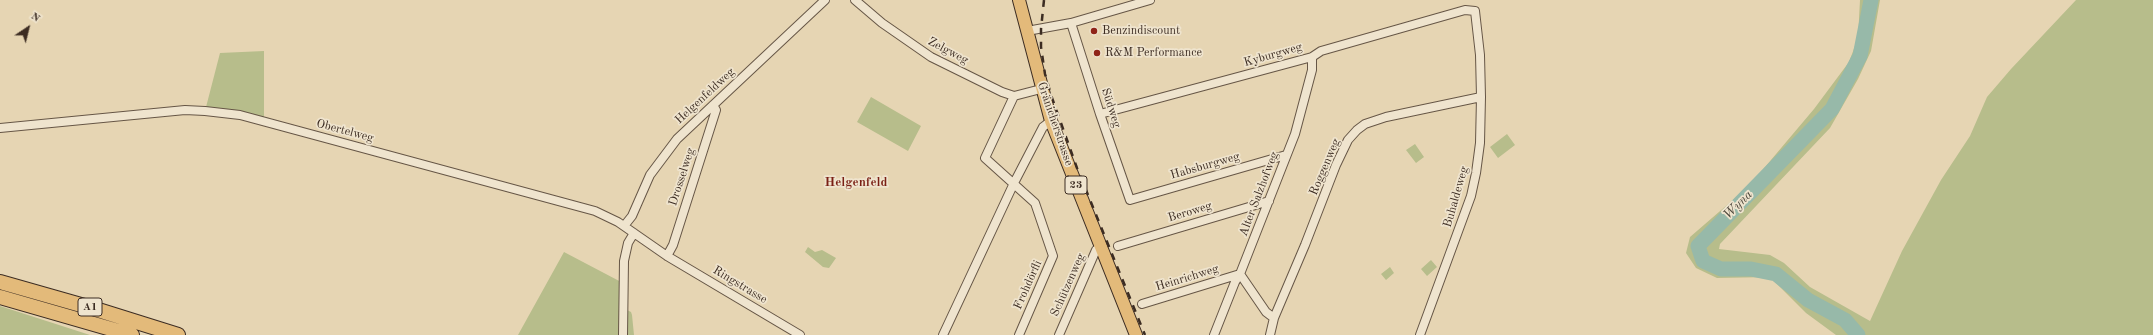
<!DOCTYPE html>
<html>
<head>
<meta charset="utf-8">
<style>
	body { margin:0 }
	#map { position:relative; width:2153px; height:335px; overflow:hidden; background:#e6d5b3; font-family:"Old Standard TT",serif }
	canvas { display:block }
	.north { position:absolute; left:8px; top:8px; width:40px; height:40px; -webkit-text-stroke:3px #efe4ce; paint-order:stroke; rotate:35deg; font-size:11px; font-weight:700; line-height:16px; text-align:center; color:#3c2c22 }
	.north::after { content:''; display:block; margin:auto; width:14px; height:18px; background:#3c2c22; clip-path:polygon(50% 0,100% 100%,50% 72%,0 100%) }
</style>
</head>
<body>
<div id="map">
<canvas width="2153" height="335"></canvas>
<div class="north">N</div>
</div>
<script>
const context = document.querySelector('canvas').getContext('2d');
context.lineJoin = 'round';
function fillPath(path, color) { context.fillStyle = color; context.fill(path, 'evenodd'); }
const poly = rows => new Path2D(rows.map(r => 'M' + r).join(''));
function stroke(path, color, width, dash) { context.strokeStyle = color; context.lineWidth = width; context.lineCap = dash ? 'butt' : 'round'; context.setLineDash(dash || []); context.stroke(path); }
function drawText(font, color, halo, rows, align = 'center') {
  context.font = font + ' "Old Standard TT",serif'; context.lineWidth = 3.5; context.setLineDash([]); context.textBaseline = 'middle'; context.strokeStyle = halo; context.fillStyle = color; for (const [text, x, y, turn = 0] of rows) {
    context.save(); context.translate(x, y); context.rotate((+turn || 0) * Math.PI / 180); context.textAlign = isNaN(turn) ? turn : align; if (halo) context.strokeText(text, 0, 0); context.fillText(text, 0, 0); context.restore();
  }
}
const green = poly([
	[1860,0,1880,0,1871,51,1858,79,1830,128,1720,244,1719,249,1770,255,1784,263,1810,287,1870,321,1902,251,1941,180,1970,136,1987,97,2011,69,2076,0,2153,0,2153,335,1836,335,1806,313,1770,277,1717,278,1696,268,1686,253,1690,237,1749,186,1814,109,1849,62,1858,38],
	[264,51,264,122,205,111,220,53],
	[871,97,921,126,908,151,857,122],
	[1507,134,1515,145,1498,158,1490,147],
	[1415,144,1424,157,1416,163,1406,150],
	[808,247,815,252,822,250,836,258,829,268,823,267,805,252],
	[564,252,623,283,623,308,631,312,632,315,634,335,518,335],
	[1431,260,1437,267,1427,276,1421,269],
	[1390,267,1394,273,1386,280,1381,274],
	[0,306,90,335,0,335]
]);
const river = poly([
	[1858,335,1845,320,1808,300,1776,274,1751,269,1721,269,1703,261,1698,246,1832,109,1860,56,1871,0]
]);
const minor = poly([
	[855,0,882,23,931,57,1002,92,1014,96,1041,89],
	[1071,23,1100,114,1130,200,1286,155],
	[1027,31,1071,23,1150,0],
	[1014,96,985,158,1035,203,1053,256,1019,335],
	[1100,114,1312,57,1321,51,1465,10,1475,11,1480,55,1481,97,1480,143,1476,173,1471,196,1420,335],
	[0,128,185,110,205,111,240,115,595,211,618,222,667,256,800,335],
	[624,226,632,216,650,175,677,139,825,0],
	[1118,246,1269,201],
	[667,256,673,245,716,110,713,105],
	[1240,274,1266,312,1274,318],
	[1142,304,1240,274],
	[623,335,624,261,628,243,634,233],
	[943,335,1014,183,1043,127,1051,121],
	[1059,335,1096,250,1101,247],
	[1214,335,1235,282,1240,274,1295,134,1312,70,1312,57],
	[1270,335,1274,318,1305,245,1336,165,1348,140,1357,130,1365,124,1386,117,1481,97]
]);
const primary = poly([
	[1019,0,1051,121,1136,335]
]);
const motorway = poly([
	[0,282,95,309,178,335],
	[0,297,132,335]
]);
const rail = poly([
	[1044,0,1041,29,1041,47,1045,74,1051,95,1077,168,1145,335]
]);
const markers = [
	[1094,31,4,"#8f2418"],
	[1097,53,4,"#8f2418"]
];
const shields = [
	[1076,185,22],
	[90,307,24]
];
const shieldNames = [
	["23",1076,185],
	["A1",90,307]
];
const poiNames = [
	["Benzindiscount",1102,31],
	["R&M Performance",1105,53]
];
const streetNames = [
	["Zelgweg",948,51,28],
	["Kyburgweg",1273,55,-16],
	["Helgenfeldweg",705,96,-43],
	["Südweg",1111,108,72],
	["Gränicherstrasse",1055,124,71],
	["Obertelweg",345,131,15],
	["Habsburgweg",1205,166,-16],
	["Roggenweg",1325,167,-67],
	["Drosselweg",682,177,-72],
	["Alter Salzhofweg",1259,194,-69],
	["Buhaldeweg",1456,197,-74],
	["Beroweg",1190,212,-17],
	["Heinrichweg",1187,278,-17],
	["Ringstrasse",740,285,31],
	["Frohdörfli",1028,285,-66],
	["Schützenweg",1068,285,-66]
];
const neighbourhoodNames = [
	["Helgenfeld",856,183]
];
const waterNames = [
	["Wyna",1738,205,-45]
];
fillPath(green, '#b7bd8b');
stroke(river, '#97b9a9', 15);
stroke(minor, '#665646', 10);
stroke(primary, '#3c2c22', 14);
stroke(motorway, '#3c2c22', 16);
stroke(minor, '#efe4ce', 8);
stroke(primary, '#e3ba7a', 12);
stroke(motorway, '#e3ba7a', 14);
stroke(rail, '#3c2c22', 2.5, [7, 7]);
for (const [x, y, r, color] of markers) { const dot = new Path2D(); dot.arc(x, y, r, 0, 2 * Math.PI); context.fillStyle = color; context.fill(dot); stroke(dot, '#efe4ce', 1.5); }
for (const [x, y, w] of shields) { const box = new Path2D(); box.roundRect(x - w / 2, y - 9, w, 18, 3); context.fillStyle = '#efe4ce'; context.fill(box); stroke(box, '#3c2c22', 1); }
drawText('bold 11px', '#3c2c22', null, shieldNames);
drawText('12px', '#3c2c22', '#efe4ce', poiNames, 'left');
drawText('12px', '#3c2c22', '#efe4ce', streetNames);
drawText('bold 13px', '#7a1f14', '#efe4ce', neighbourhoodNames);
drawText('italic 13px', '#4e483d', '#efe4ce', waterNames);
</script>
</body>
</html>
